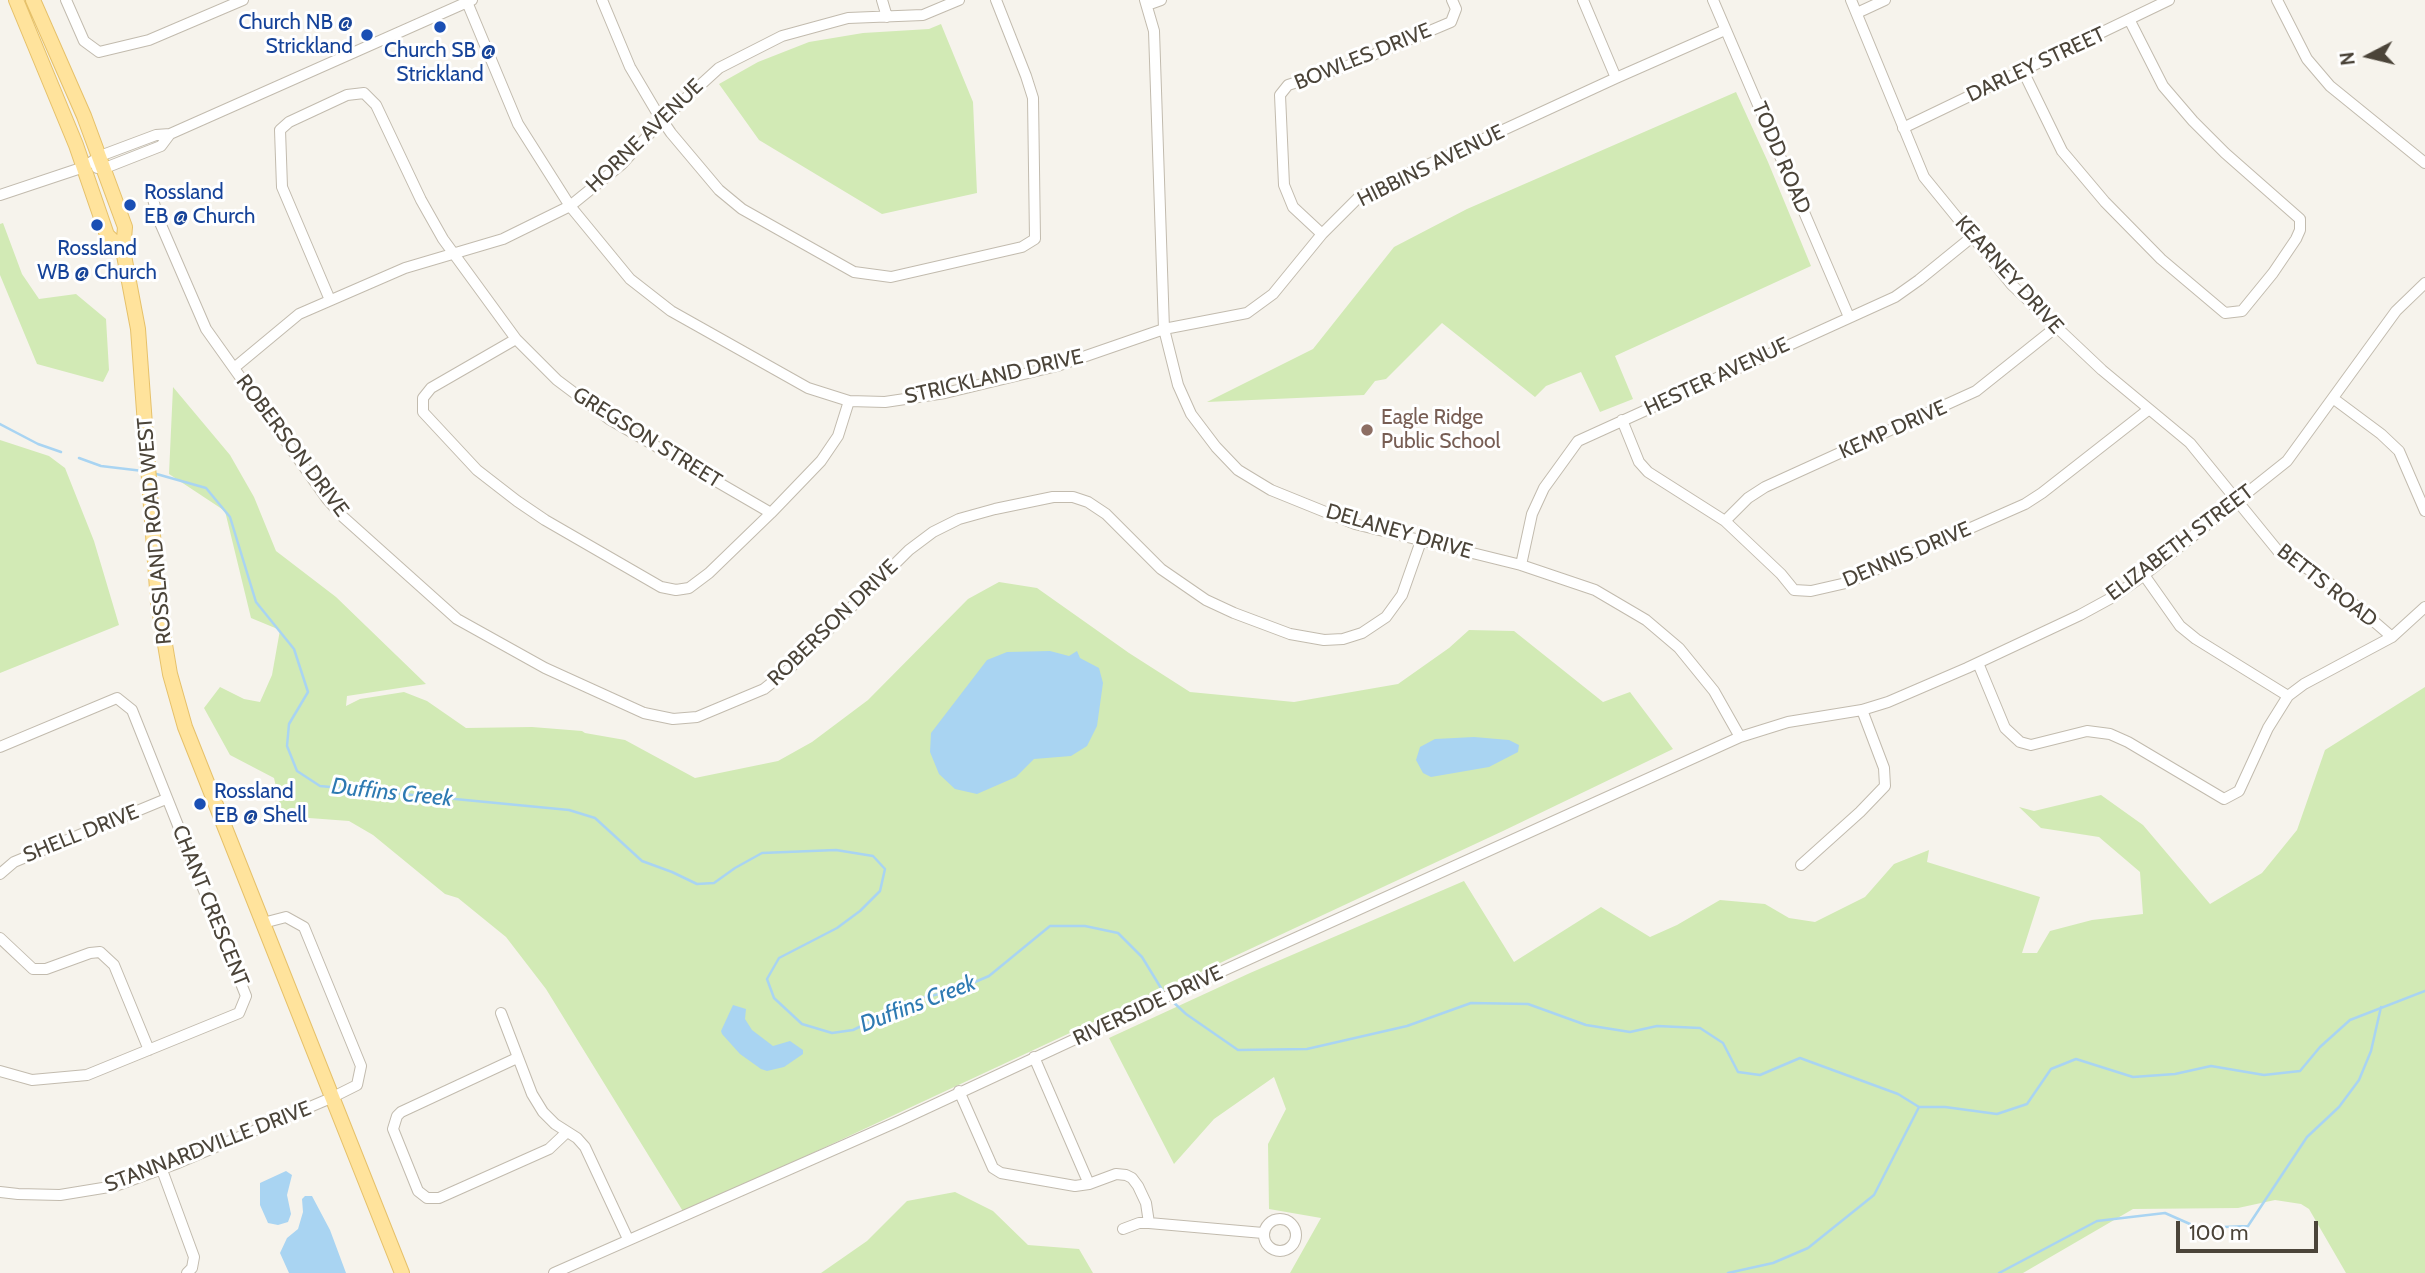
<!DOCTYPE html>
<html>
<head>
<meta charset="utf-8">
<style>
	body { margin:0 }
	#map { position:relative; width:2425px; height:1273px; overflow:hidden; background:#f6f3ec; font-family:Cabin,sans-serif }
	canvas { display:block }
	.north { position:absolute; left:2334px; top:21px; width:70px; height:70px; -webkit-text-stroke:5px #fff; paint-order:stroke; rotate:263deg; font-size:19px; font-weight:700; line-height:28px; text-align:center; color:#4b4439 }
	.north::after { content:''; display:block; margin:auto; width:24px; height:32px; background:#4b4439; clip-path:polygon(50% 0,100% 100%,50% 72%,0 100%) }
	.scale { position:absolute; left:2176px; top:1221px; width:142px; height:32px; box-sizing:border-box; border:4px solid #4b4439; border-top:0; padding-left:9px; font-size:21px; line-height:24px; white-space:nowrap; color:#4b4439; -webkit-text-stroke:5px #fff; paint-order:stroke }
</style>
</head>
<body>
<div id="map">
<canvas width="2425" height="1273"></canvas>
<div class="north">N</div>
<div class="scale">100 m</div>
</div>
<script>
const context = document.querySelector('canvas').getContext('2d');
context.lineJoin = 'round';
function fillPath(path, color) { context.fillStyle = color; context.fill(path, 'evenodd'); }
const poly = rows => new Path2D(rows.map(r => 'M' + r).join(''));
function stroke(path, color, width, dash) { context.strokeStyle = color; context.lineWidth = width; context.lineCap = dash ? 'butt' : 'round'; context.setLineDash(dash || []); context.stroke(path); }
function drawText(font, color, halo, rows, align = 'center') {
  context.font = font + ' Cabin,sans-serif'; context.lineWidth = 6; context.setLineDash([]); context.textBaseline = 'middle'; context.strokeStyle = halo; context.fillStyle = color; for (const [text, x, y, turn = 0] of rows) {
    context.save(); context.translate(x, y); context.rotate((+turn || 0) * Math.PI / 180); context.textAlign = isNaN(turn) ? turn : align; if (halo) context.strokeText(text, 0, 0); context.fillText(text, 0, 0); context.restore();
  }
}
const green = poly([
	[941,24,973,102,977,193,882,214,759,140,719,84,758,62,809,42,863,33,929,29],
	[1736,92,1768,162,1811,266,1615,356,1633,399,1600,412,1581,372,1546,386,1535,397,1442,323,1386,379,1375,381,1364,395,1207,402,1313,349,1394,247,1467,209],
	[3,223,22,274,39,299,76,294,106,319,109,370,103,382,37,364,0,275,0,224],
	[173,387,230,455,254,497,276,551,336,597,426,684,347,696,346,706,360,699,404,692,427,701,466,728,532,727,582,731,585,733,625,740,695,778,778,761,812,742,868,700,968,599,999,582,1037,588,1129,653,1190,692,1294,702,1398,684,1449,648,1469,630,1514,631,1603,702,1630,692,1673,749,1503,831,684,1213,546,989,506,937,458,898,445,894,373,835,349,821,309,818,281,809,274,778,230,755,204,708,220,687,244,699,260,702,272,675,280,630,251,618,225,511,169,474],
	[0,440,49,456,65,468,94,541,119,625,0,673],
	[2425,687,2425,1273,2346,1273,2309,1209,2301,1204,2275,1200,2238,1208,2133,1209,2023,1273,1290,1273,1321,1218,1269,1209,1268,1144,1286,1109,1274,1077,1214,1119,1174,1164,1109,1038,1250,973,1464,881,1514,962,1601,907,1650,937,1677,925,1720,900,1765,904,1789,918,1815,922,1865,897,1894,864,1929,850,1927,862,2040,897,2022,953,2037,953,2050,931,2092,920,2143,914,2140,872,2099,837,2041,828,2019,807,2034,811,2101,795,2143,825,2210,904,2262,873,2297,830,2325,750],
	[955,1192,993,1211,1028,1245,1079,1249,1093,1273,821,1273,867,1241,907,1201]
]);
const water = poly([
	[1077,651,1080,658,1099,668,1103,683,1097,726,1087,746,1071,756,1034,759,1016,777,977,794,955,789,939,774,930,752,931,733,987,660,1007,652,1050,651,1069,656],
	[1474,737,1509,740,1519,745,1518,752,1489,767,1431,777,1423,773,1416,760,1420,747,1435,739],
	[733,1005,746,1009,745,1019,752,1030,773,1046,790,1041,803,1050,803,1054,784,1067,767,1071,761,1069,740,1054,722,1034,721,1031],
	[286,1171,292,1175,287,1195,291,1214,288,1222,278,1225,268,1223,260,1205,260,1183],
	[305,1196,312,1196,330,1230,346,1273,289,1273,280,1253,287,1238,298,1229,303,1212,302,1199]
]);
const stream = poly([
	[0,424,38,444,61,452],
	[79,458,101,466,143,471],
	[153,473,206,488,230,517,256,602,294,649,308,692,289,724,287,746,297,771,320,786,569,810,595,818,642,861,672,872,697,884,714,883,735,868,762,853,836,850,873,856,885,869,880,891,860,911,837,928,779,958,767,979,774,998,802,1024,832,1033,853,1030,920,998,954,991,989,976,1050,926,1085,926,1118,933,1142,957,1164,993],
	[1171,1000,1186,1014,1238,1050,1307,1049,1407,1026,1471,1003,1528,1004,1586,1025,1630,1032,1657,1026,1700,1028,1723,1043,1738,1072,1760,1075,1800,1058,1898,1094,1919,1107,1945,1107,1997,1114,2027,1104,2051,1069,2076,1059,2133,1077,2175,1074,2211,1066,2264,1075,2300,1071,2320,1047,2350,1020,2425,991],
	[1728,1273,1773,1263,1808,1248,1874,1195,1919,1107],
	[1999,1273,2097,1221,2165,1213,2199,1228,2248,1226,2307,1137,2339,1107,2359,1080,2371,1051,2381,1007]
]);
const minor = poly([
	[66,0,84,41,99,52,149,40,243,0],
	[602,0,630,67,656,111,671,133,719,190,742,209,854,272,891,277,1022,247,1035,239,1033,98,1026,76,996,0],
	[882,0,887,17],
	[1145,0,1154,31,1164,329,1178,385,1191,414,1216,447,1238,470,1271,490,1355,524,1521,565,1595,590,1646,620,1679,648,1714,691,1740,737],
	[1583,0,1616,78],
	[1713,0,1849,317],
	[1851,0,1924,177,2012,285,2102,370,2190,443,2278,551,2326,580,2392,637],
	[2277,0,2307,59,2330,86,2425,163],
	[467,2,518,124,570,206,630,279,671,311,808,388,849,401,885,402,945,393,1057,366,1164,329,1247,313,1273,294,1322,234,1360,196,1616,78,1725,30],
	[1147,5,1161,0],
	[1857,13,1885,0],
	[2023,71,2062,151,2105,202,2161,259,2225,313,2242,311,2273,273,2296,239,2300,230,2300,219,2225,153,2193,121,2163,86,2130,21],
	[1903,128,2169,0],
	[97,168,105,168,161,146,170,134],
	[0,195,84,167,100,156,156,135,170,134,472,0],
	[153,199,158,218,206,329,327,499,342,516,457,619,545,668,644,713,673,719,697,717,764,689,788,670,909,550,933,532,959,519,995,509,1053,497,1073,497,1088,502,1106,514,1161,569,1206,600,1234,613,1290,634,1324,640,1343,639,1362,633,1386,617,1402,595,1421,541],
	[1322,234,1293,207,1284,185,1280,95,1288,85,1347,66,1451,22,1456,9,1452,0],
	[330,300,282,187,280,130,289,122,347,95,364,93,376,105,421,200,443,239,516,339,557,380,609,419,771,513],
	[516,339,431,388,423,398,423,412,477,470,517,501,545,520,661,587,676,590,689,588,709,573,771,513,821,461,838,436,849,401],
	[234,368,299,314,405,268,503,239,570,206,622,164,662,120,719,68,782,36,848,18,923,15,959,0],
	[2334,399,2381,434,2399,451,2425,511],
	[1622,420,1639,462,1648,472,1725,521,1781,574,1794,590,1811,591,1846,583,2025,504,2042,493,2148,410],
	[1725,521,1748,498,1765,487,1976,391,2055,328],
	[1521,565,1532,514,1544,488,1578,441,1895,297,1919,280,1972,237],
	[2144,575,2180,626,2196,639,2288,696],
	[1978,663,2005,728,2020,742,2031,745,2087,731,2110,734,2128,742,2224,799,2239,791,2268,728,2288,696,2304,684,2392,637,2425,607],
	[0,747,117,698,132,710,246,996,239,1013,87,1075,32,1080,0,1071],
	[1801,865,1860,812,1885,786,1884,768,1862,710],
	[0,874,14,862,166,799],
	[0,938,33,969,46,969,90,953,100,952,114,965,149,1050],
	[501,1013,532,1094,543,1112,555,1124,577,1138,585,1147,628,1239],
	[1034,1057,1089,1184],
	[517,1058,401,1112,397,1116,393,1129,418,1191,427,1198,439,1198,549,1149,567,1132],
	[959,1091,993,1168,1001,1173,1075,1186,1089,1184,1116,1174,1126,1175,1132,1178,1138,1186,1146,1203,1149,1223,1263,1233],
	[162,1170,194,1257,192,1268,187,1273],
	[0,1192,18,1194,60,1195,115,1186,178,1163,331,1098,357,1085,361,1066,304,927,286,917,263,923],
	'1264 1235a16 16 0 1 1 32 0a16 16 0 1 1-32 0Z',
	[1123,1229,1139,1223,1149,1223],
	[554,1273,899,1121,1185,988,1740,737,1788,722,1862,710,1888,702,1967,668,2080,615,2113,597,2144,575,2287,461,2396,311,2425,283]
]);
const major = poly([
	[16,0,76,145,107,235,123,250],
	[33,0,84,116,125,227,123,250,138,329,158,603,170,674,185,727,402,1273]
]);
const markers = [
	[440,27,7,"#1a4fb4"],
	[367,35,7,"#1a4fb4"],
	[130,205,7,"#1a4fb4"],
	[97,225,7,"#1a4fb4"],
	[1367,430,7,"#8d6e63"],
	[200,804,7,"#1a4fb4"]
];
const transitNames = [
	["Church NB @",353,23,"right"],
	["Strickland",353,47,"right"],
	["Church SB @",440,51],
	["Strickland",440,75],
	["Rossland",144,193,"left"],
	["EB @ Church",144,217,"left"],
	["Rossland",97,249],
	["WB @ Church",97,273],
	["Rossland",214,792,"left"],
	["EB @ Shell",214,816,"left"]
];
const streetNames = [
	["BOWLES DRIVE",1363,57,-22],
	["DARLEY STREET",2036,65,-25],
	["HORNE AVENUE",645,136,-44],
	["TODD ROAD",1781,158,67],
	["HIBBINS AVENUE",1431,166,-26],
	["KEARNEY DRIVE",2009,275,48],
	["STRICKLAND DRIVE",994,377,-13],
	["HESTER AVENUE",1717,377,-25],
	["KEMP DRIVE",1893,430,-24],
	["GREGSON STREET",647,438,32],
	["ROBERSON DRIVE",292,446,53],
	["ROSSLAND ROAD WEST",155,531,-95],
	["DELANEY DRIVE",1399,532,16],
	["ELIZABETH STREET",2180,543,-37],
	["DENNIS DRIVE",1907,555,-23],
	["BETTS ROAD",2327,586,38],
	["ROBERSON DRIVE",833,623,-44],
	["SHELL DRIVE",81,834,-22],
	["CHANT CRESCENT",210,906,68],
	["RIVERSIDE DRIVE",1148,1006,-25],
	["STANNARDVILLE DRIVE",208,1147,-21]
];
const educationNames = [
	["Eagle Ridge",1381,418],
	["Public School",1381,442]
];
const waterNames = [
	["Duffins Creek",392,793,6],
	["Duffins Creek",918,1004,-21]
];
fillPath(green, '#d2eab5');
fillPath(water, '#a9d4f2');
stroke(stream, '#a9d4f2', 2.5);
stroke(minor, '#c2bbae', 12);
stroke(major, '#e6c16a', 16);
stroke(minor, '#fff', 10);
stroke(major, '#ffe39c', 14);
for (const [x, y, r, color] of markers) { const dot = new Path2D(); dot.arc(x, y, r, 0, 2 * Math.PI); context.fillStyle = color; context.fill(dot); stroke(dot, '#fff', 2.5); }
drawText('21px', '#164399', '#fff', transitNames);
drawText('21px', '#4b4439', '#fff', streetNames);
drawText('21px', '#785e54', '#fff', educationNames, 'left');
drawText('italic 23px', '#2e7ab2', '#fff', waterNames);
</script>
</body>
</html>
